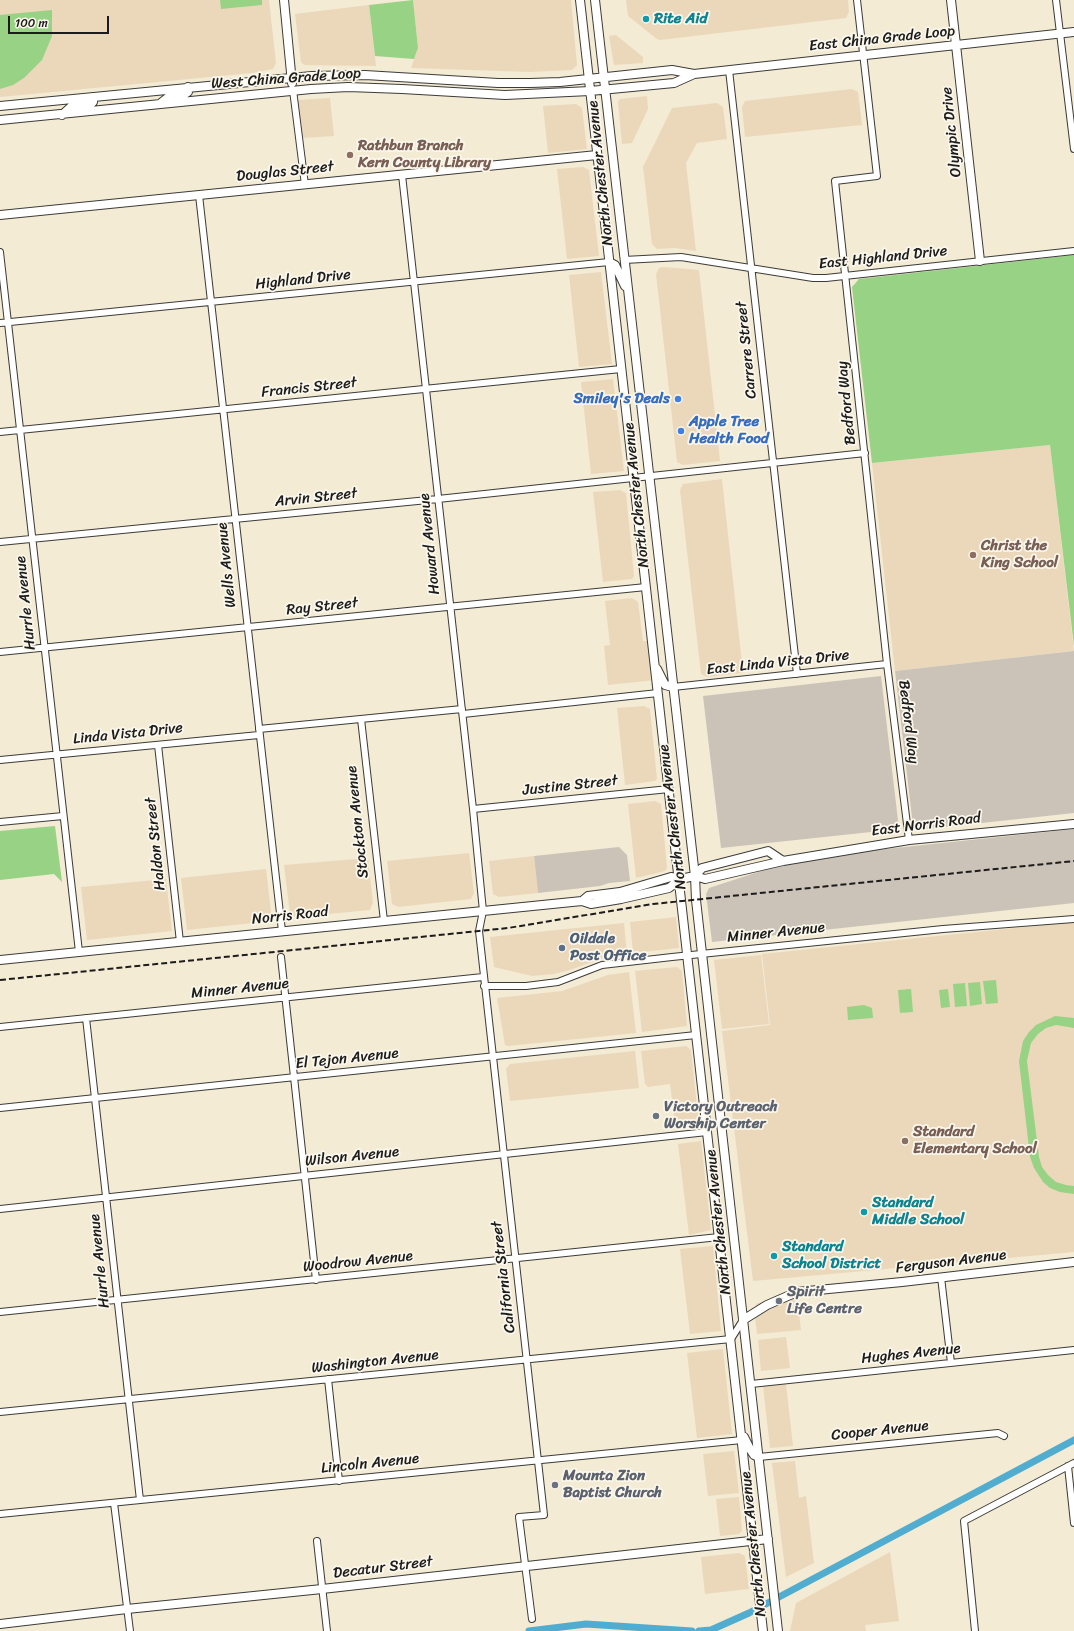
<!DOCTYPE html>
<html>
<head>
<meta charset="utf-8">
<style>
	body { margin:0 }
	#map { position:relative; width:1074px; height:1631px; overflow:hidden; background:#f3ebd4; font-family:Sriracha,sans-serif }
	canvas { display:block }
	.scale { position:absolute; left:8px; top:16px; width:101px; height:18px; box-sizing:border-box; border:2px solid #1c1c1c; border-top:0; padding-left:5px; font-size:12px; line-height:14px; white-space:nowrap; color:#1c1c1c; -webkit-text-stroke:3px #fbf7ec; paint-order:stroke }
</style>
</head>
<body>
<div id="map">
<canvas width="1074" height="1631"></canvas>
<div class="scale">100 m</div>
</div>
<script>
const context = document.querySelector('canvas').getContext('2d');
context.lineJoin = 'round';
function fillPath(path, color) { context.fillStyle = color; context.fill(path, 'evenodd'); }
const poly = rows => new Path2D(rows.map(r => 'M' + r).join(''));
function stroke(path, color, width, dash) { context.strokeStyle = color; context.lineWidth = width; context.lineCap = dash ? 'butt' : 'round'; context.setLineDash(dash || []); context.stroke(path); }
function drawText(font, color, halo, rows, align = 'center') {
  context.font = font + ' Sriracha,sans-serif'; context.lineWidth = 3.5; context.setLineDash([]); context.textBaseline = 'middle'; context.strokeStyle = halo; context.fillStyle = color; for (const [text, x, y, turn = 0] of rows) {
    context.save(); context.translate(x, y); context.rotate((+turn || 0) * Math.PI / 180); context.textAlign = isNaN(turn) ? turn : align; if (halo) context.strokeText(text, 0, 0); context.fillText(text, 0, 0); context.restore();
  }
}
const built = poly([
	[0,0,269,0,276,63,273,69,252,73,0,97],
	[413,0,571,0,577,65,572,70,530,72,411,68,418,48],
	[626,0,848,0,849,12,846,18,660,40,657,39,628,16],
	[369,5,376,66,304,65,301,62,295,14],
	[616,35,643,57,643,63,614,65,609,36],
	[852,89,858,92,862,125,745,137,742,107,745,101],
	[647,96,648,109,632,143,622,144,618,102,620,99],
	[330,98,334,136,302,138,297,100],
	[717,103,723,107,727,139,697,143,686,163,696,251,675,248,657,249,652,244,643,167,672,108],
	[576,104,582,108,587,149,548,153,543,106],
	[583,167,589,170,599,256,567,259,557,169],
	[663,267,699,270,720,461,683,465,677,462,656,274,659,268],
	[601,272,612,364,579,367,569,275],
	[613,379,624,471,591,474,581,382],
	[1050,445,1074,651,895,671,872,463],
	[722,479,743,673,707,677,701,674,680,490,683,484],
	[620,490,626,493,634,576,632,579,603,582,593,492],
	[632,598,638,602,643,641,651,641,655,680,608,685,604,646,610,645,605,601],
	[644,706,650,709,657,779,655,781,625,785,617,708],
	[655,801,661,804,667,868,665,871,636,878,628,804],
	[469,853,474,893,471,899,398,907,392,904,387,861],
	[534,856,538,893,499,897,493,894,489,861],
	[368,858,373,903,370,910,296,917,290,914,284,865],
	[266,869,272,921,187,930,181,878],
	[166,879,172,931,87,940,81,887],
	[676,917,679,948,633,953,630,922],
	[1074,922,1074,1252,753,1281,722,1031,770,1025,762,954],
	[624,923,627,954,603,958,570,970,554,974,532,976,494,967,490,937],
	[761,955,769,1024,722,1029,714,960],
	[677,967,682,971,687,1026,642,1032,635,971],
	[629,972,636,1033,508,1046,505,1045,497,998,562,991,608,975],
	[686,1046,691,1050,699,1126,676,1129,670,1084,648,1087,645,1084,641,1051],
	[635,1051,639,1088,510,1101,506,1069,510,1064],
	[701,1141,711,1230,689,1235,678,1144],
	[713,1246,721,1331,690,1334,680,1249],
	[797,1298,801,1330,757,1334,754,1309,757,1303],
	[786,1337,790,1368,761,1371,758,1340],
	[723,1349,732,1434,697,1438,687,1353],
	[786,1384,793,1446,770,1448,763,1386],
	[734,1451,739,1493,708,1496,703,1454],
	[795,1461,799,1498,806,1496,814,1563,786,1577,772,1463],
	[739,1497,742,1531,739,1534,720,1536,716,1499],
	[890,1552,899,1621,865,1625,866,1631,790,1631,796,1603],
	[739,1553,745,1556,749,1589,705,1594,701,1557]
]);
const industrial = poly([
	[1074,651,1074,813,917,830,913,826,895,671],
	[881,676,899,829,721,848,703,696],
	[1074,829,1074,903,712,942,706,894,709,888,801,858],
	[619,847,627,855,630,881,609,883,600,886,538,893,534,856]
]);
const green = poly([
	[220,0,262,0,262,5,221,9],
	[413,0,418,48,414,59,375,56,369,5],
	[52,10,52,36,42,60,24,78,13,85,0,89,0,15],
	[1074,255,1074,646,1050,445,872,463,852,287,859,279],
	[55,826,62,882,54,874,0,880,0,831],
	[996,980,998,1003,986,1004,983,981],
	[980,982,982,1004,970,1006,968,983],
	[965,983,967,1006,955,1007,953,984],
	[911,989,913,1012,900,1013,898,990],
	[948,989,950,1007,941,1008,939,990],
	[864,1005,872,1008,873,1018,848,1020,847,1007],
	[1055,1016,1074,1018,1074,1028,1056,1025,1046,1028,1038,1034,1031,1043,1027,1061,1039,1157,1042,1167,1048,1175,1056,1182,1066,1185,1074,1186,1074,1194,1060,1192,1050,1188,1043,1182,1034,1168,1030,1157,1019,1061,1023,1041,1029,1032,1036,1025]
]);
const canal = poly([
	[529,1631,586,1624,692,1631],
	[699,1631,711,1630,749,1613,1074,1440]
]);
const street = poly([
	[857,0,877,176,835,181,887,664,909,840],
	[1056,0,1074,149],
	[729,70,797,674],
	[293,90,305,185],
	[402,175,473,809,483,911,479,931,544,1515,519,1517,532,1619],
	[199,195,282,931],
	[0,252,79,952],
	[624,260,681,257,813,278,826,278,1074,251],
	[0,323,609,262],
	[0,432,621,369],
	[0,542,438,499,865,453],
	[0,652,646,587],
	[673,687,887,664],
	[463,714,658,693],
	[361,719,384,921],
	[259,729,462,709],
	[158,745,180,942],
	[0,760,259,735],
	[473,809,669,789],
	[0,822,63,816],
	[281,957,316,1280],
	[484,986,526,986,558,982,602,965,672,957,943,929,1074,919],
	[86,1018,140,1500],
	[0,1027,483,977],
	[0,1108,696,1035],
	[0,1209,707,1132],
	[941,1277,951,1363],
	[0,1312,719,1237],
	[328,1379,339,1481],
	[751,1384,1074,1350],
	[0,1412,731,1339,743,1320],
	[759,1457,998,1433,1004,1436],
	[1068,1466,1074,1523],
	[114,1503,130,1631],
	[0,1514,742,1440],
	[317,1541,327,1631],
	[975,1631,964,1521,1074,1463]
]);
const secondary = poly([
	[284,0,292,83],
	[580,0,763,1631],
	[595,0,695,876,696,900,778,1631],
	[951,0,980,261],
	[161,103,170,96,185,94,188,92,188,87],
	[0,106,312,76,365,75,498,83,530,83,560,82,672,70,694,74],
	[62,115,72,106,91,104,93,102,93,97],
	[0,120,311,89,348,87,402,89,505,95,590,91,674,83,694,74,1074,32],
	[0,215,597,155],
	[609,262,615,265,625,286],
	[657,669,665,685,673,687],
	[695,876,705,879,783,861,909,840,1074,824],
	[582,901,588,896,620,892,671,877,680,879],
	[0,960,483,911,582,901,591,904,621,899,669,888,680,879,695,876,702,868,768,851,783,861],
	[743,1320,767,1305,797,1292,902,1282,1074,1262],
	[744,1437,750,1449,754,1455,759,1457],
	[0,1624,127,1609,322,1589,768,1539]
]);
const rail = poly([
	[0,980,508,928,653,904,1074,861]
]);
const markers = [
	[646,19,4,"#0f9aa8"],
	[350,155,4,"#8d6e63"],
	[678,399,4,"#3f7fe0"],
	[681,431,4,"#3f7fe0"],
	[973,555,4,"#8d6e63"],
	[562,948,4,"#5c6f8a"],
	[656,1116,4,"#6b7280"],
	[905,1141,4,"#8d6e63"],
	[864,1212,4,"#0f9aa8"],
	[774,1256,4,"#0f9aa8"],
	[779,1301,4,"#6b7280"],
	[555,1485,4,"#6b7280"]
];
const cultureNames = [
	["Rite Aid",654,19],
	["Standard",872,1203],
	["Middle School",872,1220],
	["Standard",782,1247],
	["School District",782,1264]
];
const streetNames = [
	["East China Grade Loop",882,39,-6],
	["West China Grade Loop",286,79,-4],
	["Olympic Drive",952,132,-96],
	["Douglas Street",285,172,-6],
	["North Chester Avenue",601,173,-96],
	["East Highland Drive",883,258,-6],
	["Highland Drive",303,280,-6],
	["Carrere Street",747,350,-96],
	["Francis Street",309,388,-6],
	["Bedford Way",847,403,-96],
	["North Chester Avenue",637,495,-96],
	["Arvin Street",316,498,-6],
	["Howard Avenue",430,544,-96],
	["Wells Avenue",227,565,-96],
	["Hurrle Avenue",26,603,-96],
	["Ray Street",322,607,-6],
	["East Linda Vista Drive",778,663,-6],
	["Bedford Way",908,722,83],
	["Linda Vista Drive",128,734,-6],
	["Justine Street",570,786,-6],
	["North Chester Avenue",673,817,-97],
	["Stockton Avenue",358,822,-96],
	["East Norris Road",926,825,-7],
	["Haldon Street",156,844,-96],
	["Norris Road",290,916,-6],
	["Minner Avenue",776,933,-6],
	["Minner Avenue",240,989,-6],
	["El Tejon Avenue",347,1059,-6],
	["Wilson Avenue",352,1157,-6],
	["North Chester Avenue",719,1222,-96],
	["Hurrle Avenue",100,1261,-96],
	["Woodrow Avenue",358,1262,-6],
	["Ferguson Avenue",951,1262,-7],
	["California Street",504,1277,-97],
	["Hughes Avenue",911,1354,-6],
	["Washington Avenue",375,1362,-6],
	["Cooper Avenue",880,1431,-6],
	["Lincoln Avenue",370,1464,-6],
	["North Chester Avenue",754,1544,-96],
	["Decatur Street",383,1568,-7]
];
const educationNames = [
	["Rathbun Branch",358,146],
	["Kern County Library",358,163],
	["Christ the",981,546],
	["King School",981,563],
	["Standard",913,1132],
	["Elementary School",913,1149]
];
const shopNames = [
	["Smiley's Deals",670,399],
	["Apple Tree",689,422,"left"],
	["Health Food",689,439,"left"]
];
const serviceNames = [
	["Oildale",570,939],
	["Post Office",570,956]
];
const worshipNames = [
	["Victory Outreach",664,1107],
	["Worship Center",664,1124],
	["Spirit",787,1292],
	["Life Centre",787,1309],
	["Mounta Zion",563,1476],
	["Baptist Church",563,1493]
];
fillPath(built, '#ebd8ba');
fillPath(industrial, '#cbc3b8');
fillPath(green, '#98d285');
stroke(canal, '#51adcf', 7);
stroke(street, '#3c3b38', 8);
stroke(secondary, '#3c3b38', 10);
stroke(street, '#fff', 6);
stroke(secondary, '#fff', 8);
stroke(rail, '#1c1c1c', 2, [6, 3]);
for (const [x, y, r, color] of markers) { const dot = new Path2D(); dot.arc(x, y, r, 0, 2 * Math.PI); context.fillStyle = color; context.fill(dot); stroke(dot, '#fbf7ec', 1.5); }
drawText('bold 15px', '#0d838f', '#fbf7ec', cultureNames, 'left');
drawText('15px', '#1c1c1c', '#fbf7ec', streetNames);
drawText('bold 15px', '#785e54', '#fbf7ec', educationNames, 'left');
drawText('bold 15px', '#366cbe', '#fbf7ec', shopNames, 'right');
drawText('bold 15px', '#4e5e75', '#fbf7ec', serviceNames, 'left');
drawText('bold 15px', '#5b616d', '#fbf7ec', worshipNames, 'left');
</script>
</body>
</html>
